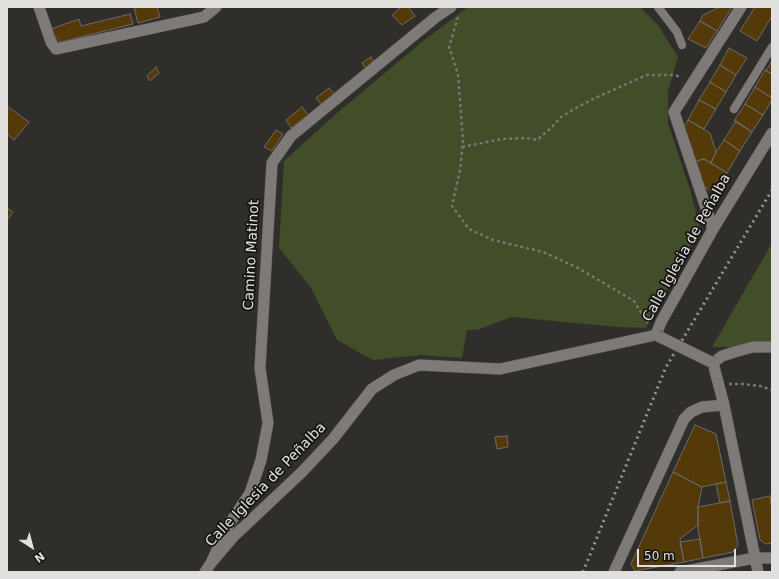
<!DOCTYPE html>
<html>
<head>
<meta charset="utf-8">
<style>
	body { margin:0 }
	#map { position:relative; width:779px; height:579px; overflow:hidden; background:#302e2b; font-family:"DejaVu Sans",sans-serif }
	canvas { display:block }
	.frame { position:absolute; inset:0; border:8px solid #e2e0de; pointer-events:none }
	.north { position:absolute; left:12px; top:527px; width:40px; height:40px; -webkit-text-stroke:3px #171615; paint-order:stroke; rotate:144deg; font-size:11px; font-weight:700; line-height:16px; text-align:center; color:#e2e0de }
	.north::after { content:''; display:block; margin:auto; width:14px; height:18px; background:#e2e0de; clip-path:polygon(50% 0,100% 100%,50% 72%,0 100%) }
	.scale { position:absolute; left:637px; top:549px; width:99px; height:18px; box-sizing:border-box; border:2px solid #e2e0de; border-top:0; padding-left:5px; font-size:12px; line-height:14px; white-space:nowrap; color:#e2e0de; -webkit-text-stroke:3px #171615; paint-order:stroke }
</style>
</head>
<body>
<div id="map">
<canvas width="779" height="579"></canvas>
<div class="frame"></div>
<div class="north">N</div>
<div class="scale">50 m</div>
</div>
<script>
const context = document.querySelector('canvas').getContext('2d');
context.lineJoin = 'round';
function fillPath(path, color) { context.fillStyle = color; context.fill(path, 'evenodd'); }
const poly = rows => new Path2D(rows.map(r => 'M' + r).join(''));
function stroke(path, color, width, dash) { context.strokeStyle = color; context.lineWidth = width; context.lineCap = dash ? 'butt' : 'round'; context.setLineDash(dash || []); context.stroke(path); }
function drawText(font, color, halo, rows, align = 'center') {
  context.font = font + ' "DejaVu Sans",sans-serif'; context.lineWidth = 3.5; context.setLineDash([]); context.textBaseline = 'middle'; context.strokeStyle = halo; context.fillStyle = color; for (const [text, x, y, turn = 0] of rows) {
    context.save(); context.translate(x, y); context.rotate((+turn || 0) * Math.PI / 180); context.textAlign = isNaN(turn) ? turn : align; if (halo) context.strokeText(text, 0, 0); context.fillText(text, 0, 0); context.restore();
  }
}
const green = poly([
	[468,7,640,7,657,24,678,57,668,91,668,123,690,190,700,228,646,328,617,327,512,317,477,330,467,330,462,358,420,355,373,360,337,340,310,286,279,248,284,161,337,113,423,41],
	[772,243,772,342,736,347,712,347]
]);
const building = poly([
	[134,7,157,7,160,17,138,23,134,7],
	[401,7,408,7,415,16,402,25,392,15,401,7],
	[720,7,732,7,717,31,700,21,703,15,720,7],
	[755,7,772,7,772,16,757,41,740,31,755,7],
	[130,14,133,24,61,42,55,36,51,29,79,19,81,26,130,14],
	[700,21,717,31,706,48,688,39,700,21],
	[729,48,747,58,736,75,720,65,729,48],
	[371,57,375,63,366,69,362,63,371,57],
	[772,61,772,74,766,71,772,61],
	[720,65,736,75,726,92,710,82,720,65],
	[156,67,159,73,150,81,147,76,156,67],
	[765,70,772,74,772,98,755,87,765,70],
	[710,82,726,92,716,109,699,100,710,82],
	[755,87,772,98,772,100,763,115,745,104,755,87],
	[329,88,334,94,321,104,316,98,329,88],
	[699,100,716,109,704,129,688,120,699,100],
	[745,104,763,115,752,132,734,121,745,104],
	[7,106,29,122,14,140,7,134,7,106],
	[302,107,308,115,291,128,286,120,302,107],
	[688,120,710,133,716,152,711,163,704,159,693,162,683,128,688,120],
	[736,121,752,132,740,151,724,140,736,121],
	[276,130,283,134,272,151,264,147,276,130],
	[724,140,740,151,727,173,711,163,716,152,724,140],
	[704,159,727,173,717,189,711,191,699,183,693,162,704,159],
	[7,208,13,212,7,220,7,208],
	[695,425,716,434,726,482,702,487,673,472,695,425],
	[507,436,508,447,497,449,495,437,507,436],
	[673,472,702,487,698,507,698,525,680,539,684,562,635,571,631,564,673,472],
	[726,482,730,501,720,503,716,484,726,482],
	[770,496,772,510,772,543,766,544,760,540,752,500,770,496],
	[730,501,738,545,733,552,703,558,698,529,698,507,730,501],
	[700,539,703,558,684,562,680,542,700,539]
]);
const path = poly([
	[458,17,449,47,458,74,463,141,460,170,452,206,469,229,493,240,543,252,578,268,634,301,648,323],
	[462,147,502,139,525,138,537,140,551,128,561,117,574,109,595,98,647,75,673,75,682,77],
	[729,384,743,384,760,386,772,390]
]);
const service = poly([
	[658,7,677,32,682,45],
	[734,109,772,47]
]);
const minor = poly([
	[39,7,51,42,56,49,204,17,216,7],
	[713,229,674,112,741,7],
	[211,563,233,537,302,472,333,439,372,389,394,375,419,365,500,369,656,335,661,322,713,229,772,133],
	[205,572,211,563,228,526,250,493,261,460,268,423,260,368,272,163,291,136,436,17,451,7],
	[614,572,684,419,691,412,702,407,724,405],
	[680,572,755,558,772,558],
	[758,572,724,405,713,363,722,356,738,351,753,347,772,347]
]);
const rail = poly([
	[583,572,666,367,772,190]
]);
const minorBridge = poly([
	[656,335,713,363]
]);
const streetNames = [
	["Calle Iglesia de Peñalba",687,248,-61],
	["Camino Matinot",252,255,-87],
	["Calle Iglesia de Peñalba",266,485,-46]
];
fillPath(green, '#424d29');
fillPath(building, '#543909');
stroke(building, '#6d6a67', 1);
stroke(service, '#4d4b48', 9);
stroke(minor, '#4d4b48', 12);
stroke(path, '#787674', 2.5, [3, 3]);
stroke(service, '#7d7a77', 8);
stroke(minor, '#7d7a77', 11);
stroke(rail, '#999795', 3, [2, 4]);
stroke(minorBridge, '#4d4b48', 12, []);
stroke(minorBridge, '#7d7a77', 11);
drawText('14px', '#e2e0de', '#171615', streetNames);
</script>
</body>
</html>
